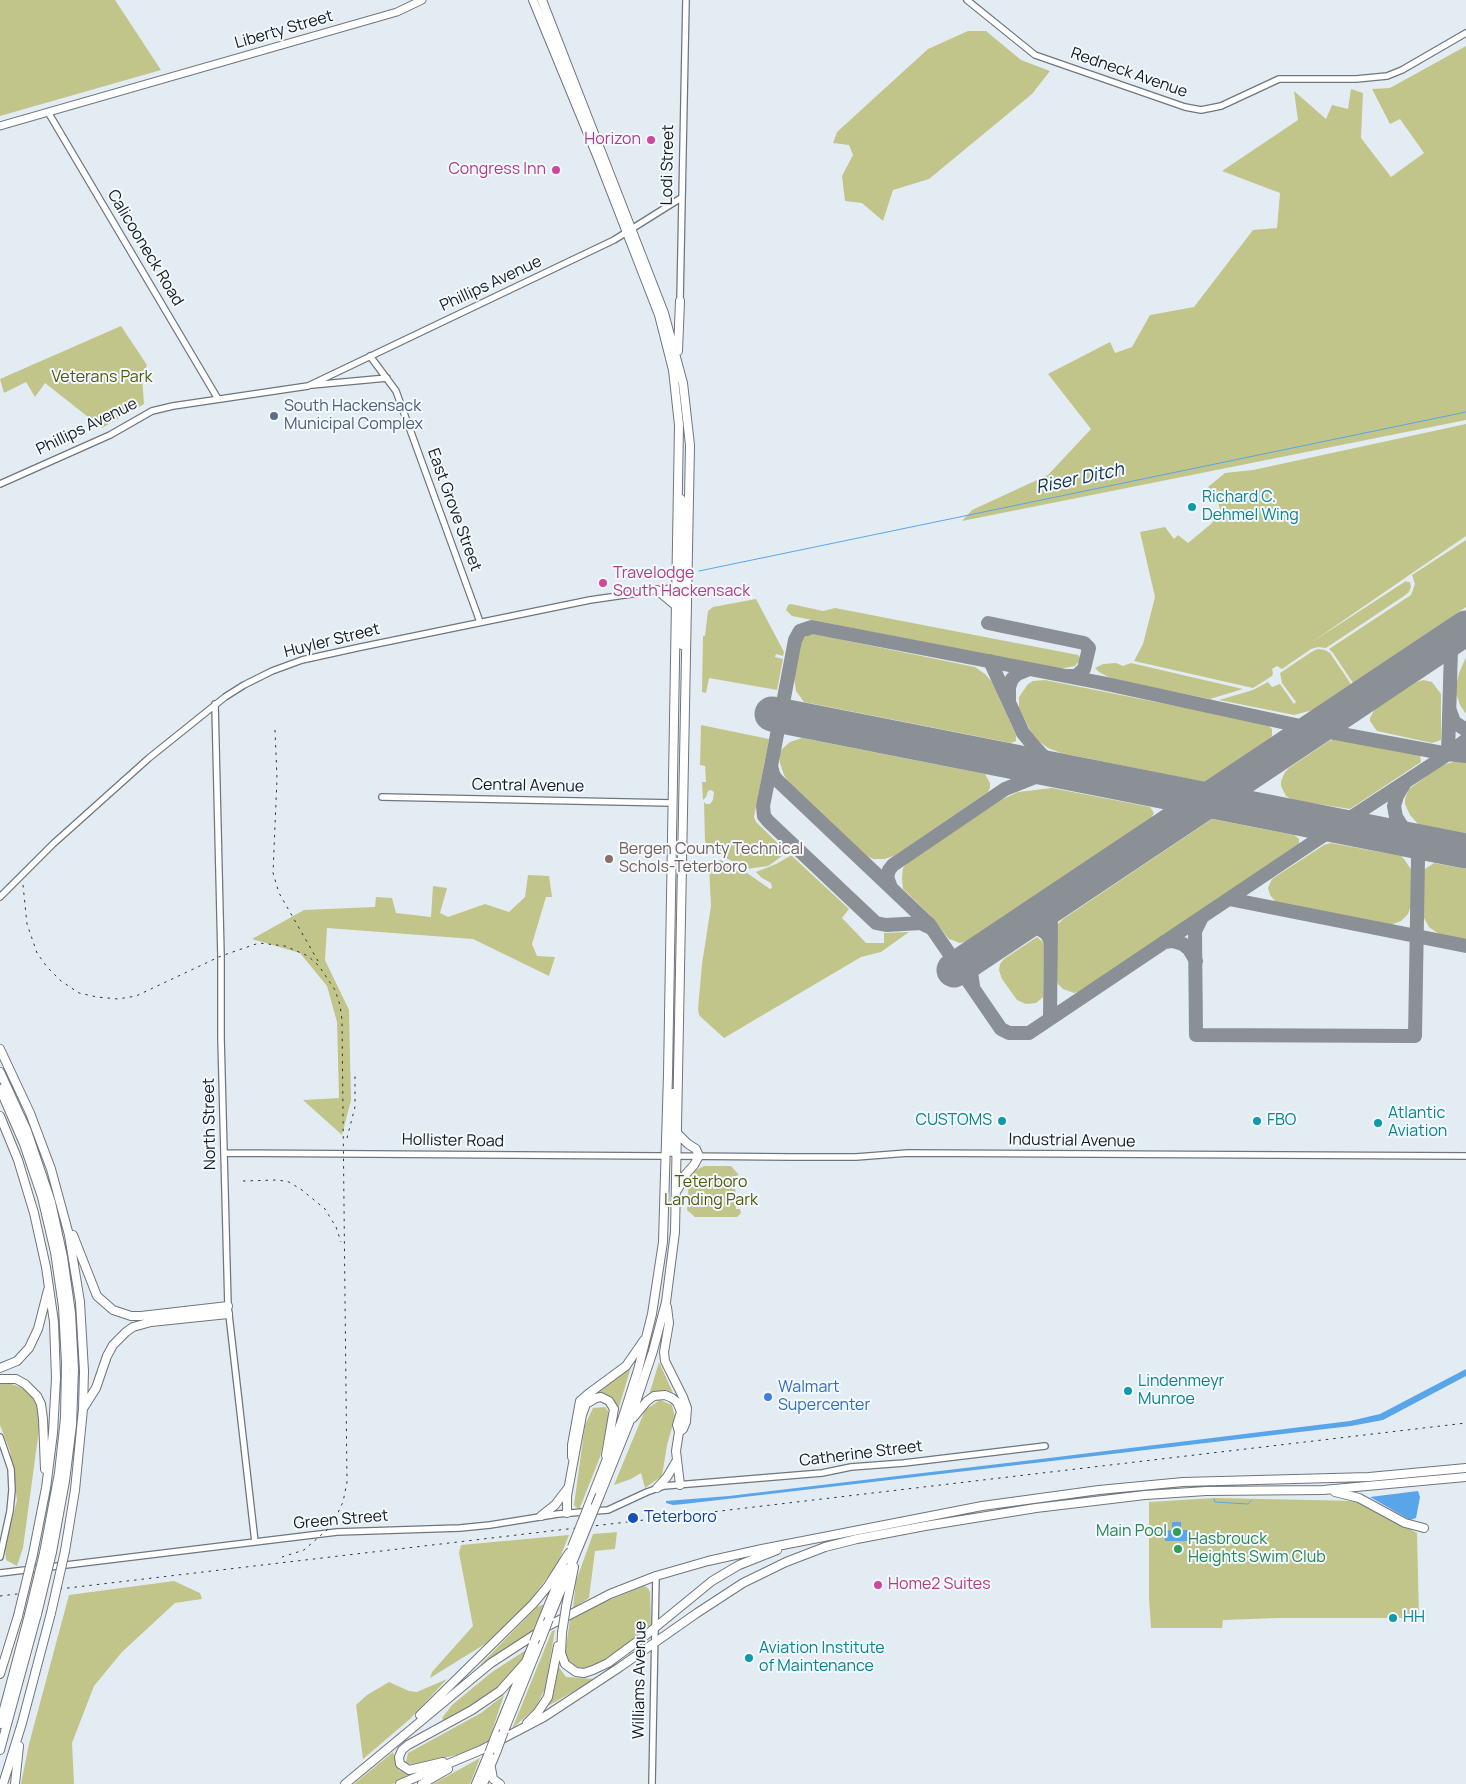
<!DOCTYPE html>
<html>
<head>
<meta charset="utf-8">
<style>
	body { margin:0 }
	canvas { display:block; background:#e3ecf3 }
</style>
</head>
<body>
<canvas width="1466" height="1784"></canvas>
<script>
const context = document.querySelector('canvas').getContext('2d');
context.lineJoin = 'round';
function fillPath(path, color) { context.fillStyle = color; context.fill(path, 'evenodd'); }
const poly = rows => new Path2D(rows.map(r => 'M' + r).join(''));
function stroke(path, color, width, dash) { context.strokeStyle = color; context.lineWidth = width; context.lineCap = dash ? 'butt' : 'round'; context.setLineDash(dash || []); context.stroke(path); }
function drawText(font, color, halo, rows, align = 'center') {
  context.font = font + ' Manrope,sans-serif'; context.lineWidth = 4; context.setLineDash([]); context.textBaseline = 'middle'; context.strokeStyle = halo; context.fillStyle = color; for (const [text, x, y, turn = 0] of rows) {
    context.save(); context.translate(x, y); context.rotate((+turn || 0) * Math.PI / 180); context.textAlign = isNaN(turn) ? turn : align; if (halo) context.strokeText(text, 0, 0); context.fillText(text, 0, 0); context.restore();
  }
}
const green = poly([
	[0,0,115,0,161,70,0,116],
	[968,31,986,31,1021,60,1050,71,1032,94,929,179,893,190,883,221,862,203,845,201,842,176,853,155,849,145,833,143,837,132,928,49],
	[1466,46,1466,420,962,521,972,510,1048,475,1091,429,1048,374,1110,342,1115,353,1132,347,1150,315,1194,307,1253,230,1277,228,1280,193,1222,171,1298,120,1294,91,1326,119,1332,105,1348,109,1351,89,1363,93,1361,138,1391,177,1424,153,1400,119,1390,124,1372,89,1390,88],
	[121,326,147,365,142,377,144,404,102,428,45,383,35,397,26,382,4,393,0,379],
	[1466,424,1466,536,1312,642,1406,581,1407,582,1410,582,1411,587,1409,592,1404,596,1326,648,1318,647,1311,649,1282,669,1277,666,1272,669,1273,673,1272,676,1253,688,1134,661,1143,644,1155,597,1140,532,1165,527,1174,539,1178,535,1188,543,1211,524,1221,512,1215,493,1208,487,1225,473,1253,470],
	[1466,540,1466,607,1353,683,1333,653,1329,649,1411,595,1415,584,1412,575],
	[756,599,784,652,783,656,776,654,775,657,783,659,777,690,709,678,706,693,702,692,703,636,705,636,708,611,713,607],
	[791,604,823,611,835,608,1078,655,1081,659,1075,666,1059,669,792,616,786,610,788,605],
	[814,634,975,667,985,674,992,682,1016,735,1016,741,1011,743,804,702,796,691,794,677,801,641,808,635],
	[1318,649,1325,650,1330,653,1351,684,1313,710,1294,715,1219,700,1253,690,1268,682,1272,687,1280,684,1294,704,1296,702,1282,683,1280,673,1313,651],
	[1466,657,1466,714,1460,705,1455,690,1459,673],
	[1116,663,1123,666,1131,663,1243,689,1210,699,1112,679,1099,672,1095,668,1103,664],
	[1045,680,1267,724,1272,729,1272,736,1269,739,1205,782,1061,753,1048,748,1037,740,1031,732,1019,708,1019,697,1028,684,1033,681],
	[1423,680,1432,682,1441,694,1441,740,1432,743,1377,731,1370,721,1370,718,1375,709,1417,682],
	[701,725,769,739,754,817,756,822,787,852,774,862,768,866,747,869,713,851,707,846,705,841,704,802,706,804,710,804,713,800,714,792,711,790,708,791,706,797,703,800,702,782,706,782,705,766,700,765],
	[802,738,985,774,990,783,990,788,988,792,894,856,884,859,873,859,867,856,788,781,784,775,780,763,779,756,782,749,790,742],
	[1335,739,1417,754,1420,755,1421,762,1350,809,1293,800,1286,796,1281,786,1281,781,1285,772,1289,768,1329,741],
	[1460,761,1466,763,1466,834,1419,825,1410,815,1405,804,1405,799,1409,789,1442,765,1453,762],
	[1052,788,1150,807,1154,813,1151,818,968,941,960,943,949,939,929,914,903,889,902,879,903,868,910,860,1001,800,1018,792],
	[1212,819,1294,835,1299,839,1299,844,1081,991,1074,993,1063,989,1058,984,1056,977,1056,932,1058,924,1063,919],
	[1331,843,1401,856,1404,859,1412,871,1412,903,1408,914,1401,921,1393,924,1385,924,1276,902,1270,895,1268,888,1272,879,1324,845],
	[790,856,792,856,849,909,842,918,866,943,884,943,884,933,909,932,881,952,861,957,724,1038,703,1019,699,1015,698,1009,702,964,711,906,709,867,712,867,718,861,721,860,736,870,747,873,770,889,772,888,771,883,762,878,756,872,776,864],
	[1434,863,1466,869,1466,940,1439,934,1429,927,1424,918,1423,873,1425,869],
	[528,875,549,876,552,897,546,897,532,944,537,956,555,957,549,976,473,939,327,928,325,960,349,1010,351,1100,342,1135,303,1100,339,1098,337,1022,327,986,300,953,252,939,304,910,375,907,376,897,392,898,396,913,431,917,433,886,447,888,440,913,448,917,485,904,509,912,525,897],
	[1037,937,1044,943,1043,997,1036,1003,1026,1004,1017,1000,1002,979,999,970,1000,964,1004,959],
	[704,1166,731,1166,739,1175,735,1176,736,1209,740,1209,741,1213,737,1217,695,1217,687,1210,689,1178,696,1170],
	[659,1362,674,1395,659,1391,649,1395],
	[631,1366,631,1367,616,1417,616,1409,597,1394,589,1395],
	[6,1382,25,1389,36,1402,40,1422,23,1548,17,1566,6,1560,5,1548,17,1500,10,1451,0,1425,0,1384],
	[660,1400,672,1405,675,1417,667,1445,662,1476,645,1488,641,1473,631,1479,614,1485,645,1410],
	[605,1407,610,1414,600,1457,579,1510,574,1505,585,1425,593,1408],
	[1215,1498,1358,1501,1417,1533,1419,1618,1278,1618,1223,1620,1222,1628,1151,1628,1149,1598,1149,1502],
	[617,1532,615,1549,595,1551,589,1598,573,1608,576,1581,593,1534],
	[569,1535,558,1563,525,1607,485,1644,430,1678,432,1672,473,1626,459,1553,461,1545],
	[174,1581,200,1593,202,1599,175,1603,122,1652,94,1686,72,1743,74,1784,21,1784,29,1744,69,1595],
	[644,1586,648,1588,650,1592,651,1624,648,1629,603,1661,591,1667,582,1668,574,1666,568,1660,565,1653,570,1620,602,1603],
	[544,1604,532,1633,479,1666,537,1607],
	[555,1630,545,1689,536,1707,512,1729,552,1631],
	[526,1650,519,1666,494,1693,444,1722,442,1718,452,1705,492,1672],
	[558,1666,566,1677,595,1679,548,1706,553,1695],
	[447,1679,410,1719,363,1759,356,1705,367,1695,389,1682,409,1691,417,1692],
	[504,1695,489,1740,465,1753,412,1765,406,1762,408,1753,481,1713],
	[393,1752,399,1770,411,1777,392,1784,354,1784],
	[480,1758,470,1784,433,1784]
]);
const water = poly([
	[1466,1369,1466,1376,1383,1420,1351,1426,684,1504,673,1505,666,1503,666,1501,729,1496,1049,1458,1350,1421,1380,1414],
	[1418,1491,1420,1497,1416,1518,1410,1520,1370,1497],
	[1172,1522,1181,1522,1181,1530,1188,1530,1188,1541,1165,1541,1165,1531,1172,1530]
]);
const stream = poly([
	[699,571,1466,412],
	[1214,1499,1215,1502,1248,1504,1251,1501]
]);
const taxiway = poly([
	[988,623,1084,643,1089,648,1084,669,1076,676,1069,676],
	[990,661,1023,733,1032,744,1042,755,1051,761,1074,773],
	[1009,701,1009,687,1012,679,1017,674,1029,669],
	[1450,711,1454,722,1466,730],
	[1466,740,1448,754,1318,839,1029,1033,1009,1033,1001,1029,929,924,776,779,773,774,771,766,795,640,800,631,812,627,1102,683,1314,729,1448,754,1466,756],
	[1448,754,1451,649,1458,636,1465,628],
	[771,766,763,806,764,816,768,821,876,923,886,925,921,923,931,928],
	[1404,784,1397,796,1394,806,1396,817,1405,831,1418,842],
	[1314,821,1320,827,1321,833,1318,839],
	[891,888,887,877,889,870,893,865,1005,789,1038,776,1073,774],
	[1229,899,1466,946],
	[1202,917,1195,931,1196,1035,1415,1036,1418,859,1422,851,1429,847,1437,845],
	[1018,928,1031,925,1040,929,1047,934,1051,942],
	[1164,942,1173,941,1183,944,1189,949,1196,961],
	[973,986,971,972,973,964,981,953],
	[1050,1019,1051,918,1056,907,1066,895]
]);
const runway = poly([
	[772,714,1466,851],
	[954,970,1466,628]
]);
const tertiary = poly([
	[967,0,1035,55,1185,107,1201,110,1221,106,1279,79,1356,79,1387,76,1402,70,1466,33],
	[48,112,218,399],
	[680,301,686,0],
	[370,356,396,391,480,622],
	[312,385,387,378],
	[0,484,110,435,152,411,173,406,308,386,614,240,681,198],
	[215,704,221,956,221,1038,228,1306,255,1542],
	[382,797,672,803],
	[0,897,53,844,149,758,225,697,244,685,272,671,302,660,361,647,590,600,666,589,688,582],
	[225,1153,659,1156,666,1156,668,1153,673,1153,677,1156,791,1157,856,1157,908,1153,1466,1156],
	[0,1437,11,1469,12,1490,10,1511,0,1557],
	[0,1573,337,1532,460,1528,490,1525,558,1514,608,1510,647,1492,664,1486,822,1473,851,1467,904,1463,1045,1446],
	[652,1784,656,1576]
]);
const primary = poly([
	[0,126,397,12,422,0]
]);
const trunk = poly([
	[533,0,598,158,659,315,673,370,679,425,668,1074,663,1242,652,1314,638,1370,621,1423,588,1507],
	[542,0,664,313,683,383,690,445,675,1232,666,1302,653,1351,629,1423,600,1495],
	[678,351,680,301],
	[681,499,684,516,683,568,686,577],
	[657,590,676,606],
	[678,590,682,599,682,645],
	[673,1093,672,1141,674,1151],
	[678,1189,685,1175,694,1165,699,1156,696,1149,688,1144,678,1134],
	[667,1307,669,1323,664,1352,665,1361,683,1397,687,1408,686,1422,683,1429,679,1432],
	[633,1418,647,1401,654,1396,665,1395,672,1398,677,1402,681,1412,677,1425,679,1432,676,1451,680,1485],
	[572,1457,572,1445,580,1401,588,1394,626,1366,644,1340],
	[657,1488,667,1477,677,1460],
	[1335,1492,1359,1498,1405,1523,1424,1528],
	[567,1513,567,1496,582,1415,586,1404,596,1398,601,1397,609,1401,614,1409,606,1455],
	[541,1516,555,1505,568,1488],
	[566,1607,574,1567],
	[549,1619,579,1546],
	[541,1624,564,1568],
	[562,1633,561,1653,565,1664,576,1672,584,1673,593,1670,608,1663,646,1635,712,1581,739,1565,777,1550],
	[420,1715,533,1604,548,1586,569,1553],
	[527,1723,538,1712,548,1697,558,1646],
	[504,1731,542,1637],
	[496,1735,534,1642],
	[443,1762,409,1770,400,1764,399,1757,402,1750,408,1745,472,1710,500,1691,525,1663],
	[491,1768,493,1779,500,1784],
	[345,1784,491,1663,548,1626,610,1594,656,1576,708,1561,762,1549,982,1506,1099,1490,1183,1482,1369,1477,1466,1468],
	[400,1784,481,1750,544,1717,620,1667,697,1613,743,1583,786,1562,825,1547,857,1539,925,1526,1036,1508,1145,1495,1206,1491,1323,1490,1466,1477],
	[422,1784,448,1769],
	[476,1784,489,1753],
	[483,1784,497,1750]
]);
const motorway = poly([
	[0,1049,30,1113,51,1169,69,1235,80,1302,84,1371,83,1409,75,1490,65,1551],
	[0,1072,27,1131,51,1202,63,1257,71,1313,74,1369,72,1425,65,1481,52,1552],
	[0,1089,24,1144,42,1197,55,1252,63,1307,66,1363,65,1418,59,1473,44,1553],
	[0,1116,18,1160,34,1213,46,1267,54,1322,56,1378,53,1433,46,1488,33,1554],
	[73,1235,97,1296,113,1310,131,1316,141,1316,228,1306],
	[0,1368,17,1361,29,1348,38,1329,48,1290],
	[0,1379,16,1379,25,1384,37,1396,41,1404,43,1419,45,1469],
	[84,1407,96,1388,107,1356,113,1345,126,1332,133,1327,151,1322,228,1314],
	[0,1674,18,1616],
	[0,1724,29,1615],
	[0,1750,37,1614],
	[3,1784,22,1723,51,1613],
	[15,1784,19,1746]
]);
const rail = poly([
	[275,730,277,778,273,873,279,893,318,961],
	[23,885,27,924,37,953,47,967,61,981,79,993,97,997,118,999,136,996,221,956,259,943,285,946,308,956,319,966,335,990,340,1005,342,1020,347,1482,343,1502,335,1519,328,1529,304,1550,282,1557],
	[347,1138,355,1107,355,1076],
	[243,1181,278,1180,289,1182,302,1190,325,1209,336,1227,341,1242],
	[0,1596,1466,1423]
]);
const trunkBridge = poly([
	[579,1546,600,1495],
	[572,1547,588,1507],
	[562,1633,566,1607],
	[542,1637,549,1619],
	[534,1642,541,1624],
	[497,1750,504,1731],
	[489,1753,496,1735]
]);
const motorwayBridge = poly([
	[51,1613,65,1551],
	[37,1614,52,1552],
	[29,1615,44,1553],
	[18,1616,33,1554]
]);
const markers = [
	[651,140,5,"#d1479c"],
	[556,170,5,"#d1479c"],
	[274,416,5,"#5c6f8a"],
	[1192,507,5,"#0f9aa8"],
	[603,583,5,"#d1479c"],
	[609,859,5,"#8d6e63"],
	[1002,1121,5,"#0f9aa8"],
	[1257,1121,5,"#0f9aa8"],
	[1378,1123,5,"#0f9aa8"],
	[1128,1391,5,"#0f9aa8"],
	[768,1397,5,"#3f7fe0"],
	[633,1518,6,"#1a4fb4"],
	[1177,1532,5,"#2e9e5b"],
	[1178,1549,5,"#2e9e5b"],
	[878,1585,5,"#d1479c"],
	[1393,1618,5,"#0f9aa8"],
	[749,1658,5,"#0f9aa8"]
];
const streetNames = [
	["Liberty Street",284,30,-16],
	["Redneck Avenue",1129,73,19],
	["Lodi Street",668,165,-89],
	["Calicooneck Road",145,248,59],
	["Phillips Avenue",491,284,-25],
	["Phillips Avenue",87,427,-26],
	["East Grove Street",454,510,70],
	["Huyler Street",332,641,-14],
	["Central Avenue",528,786,1],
	["North Street",210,1124,-91],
	["Hollister Road",453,1141,1],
	["Industrial Avenue",1072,1141,1],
	["Catherine Street",861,1454,-7],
	["Green Street",341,1520,-5],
	["Williams Avenue",640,1680,-89]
];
const hotelNames = [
	["Horizon",641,140],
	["Congress Inn",546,170],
	["Travelodge",613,574,"left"],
	["South Hackensack",613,592,"left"],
	["Home2 Suites",888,1585,"left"]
];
const parkNames = [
	["Veterans Park",102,378],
	["Teterboro",711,1183],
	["Landing Park",711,1201]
];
const serviceNames = [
	["South Hackensack",284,407],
	["Municipal Complex",284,425]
];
const cultureNames = [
	["Richard C.",1202,498],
	["Dehmel Wing",1202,516],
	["Atlantic",1388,1114],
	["Aviation",1388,1132],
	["CUSTOMS",992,1121,"right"],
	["FBO",1267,1121],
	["Lindenmeyr",1138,1382],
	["Munroe",1138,1400],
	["HH",1403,1618],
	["Aviation Institute",759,1649],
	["of Maintenance",759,1667]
];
const educationNames = [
	["Bergen County Technical",619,850],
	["Schols-Teterboro",619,868]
];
const shopNames = [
	["Walmart",778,1388],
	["Supercenter",778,1406]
];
const transitNames = [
	["Teterboro",644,1518]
];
const leisureNames = [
	["Main Pool",1167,1532],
	["Hasbrouck",1188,1540,"left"],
	["Heights Swim Club",1188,1558,"left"]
];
const waterNames = [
	["Riser Ditch",1080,479,-12]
];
fillPath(green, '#c2c589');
fillPath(water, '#59a5e9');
stroke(stream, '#59a5e9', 1);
stroke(taxiway, '#8a9095', 14);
stroke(runway, '#8a9095', 35);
stroke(tertiary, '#6f767d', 8);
stroke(primary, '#6f767d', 9);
stroke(trunk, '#6f767d', 10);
stroke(motorway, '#6f767d', 10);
stroke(tertiary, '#fff', 5.5);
stroke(primary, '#fff', 7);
stroke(trunk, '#fff', 8);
stroke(motorway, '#fff', 8);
stroke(rail, '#313537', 1, [2.5, 5]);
stroke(trunkBridge, '#6f767d', 10, []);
stroke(motorwayBridge, '#6f767d', 10, []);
stroke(trunkBridge, '#fff', 8);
stroke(motorwayBridge, '#fff', 8);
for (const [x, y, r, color] of markers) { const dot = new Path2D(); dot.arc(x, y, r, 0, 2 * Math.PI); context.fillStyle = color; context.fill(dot); stroke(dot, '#f2f9ff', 2); }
drawText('16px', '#171a1c', '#f2f9ff', streetNames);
drawText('16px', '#b23c85', '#f2f9ff', hotelNames, 'right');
drawText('16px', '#57590a', '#f2f9ff', parkNames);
drawText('16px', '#4e5e75', '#f2f9ff', serviceNames, 'left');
drawText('16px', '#0d838f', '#f2f9ff', cultureNames, 'left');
drawText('16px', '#785e54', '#f2f9ff', educationNames, 'left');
drawText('16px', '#366cbe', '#f2f9ff', shopNames, 'left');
drawText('16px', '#164399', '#f2f9ff', transitNames, 'left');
drawText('16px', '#27864d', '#f2f9ff', leisureNames, 'right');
drawText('italic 18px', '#11314c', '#f2f9ff', waterNames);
</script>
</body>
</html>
